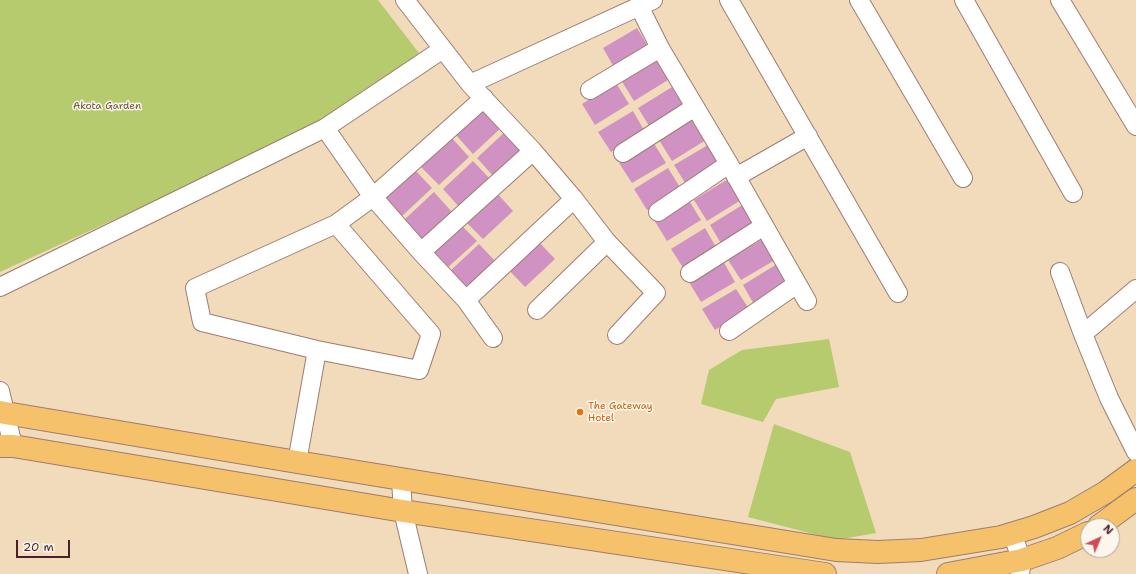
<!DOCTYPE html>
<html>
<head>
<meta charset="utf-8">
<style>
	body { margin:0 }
	#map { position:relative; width:1136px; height:574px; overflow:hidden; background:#f1dbba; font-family:"Shantell Sans",sans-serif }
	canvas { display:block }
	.north { position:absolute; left:1080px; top:518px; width:40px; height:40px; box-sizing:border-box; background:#fbf7ec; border:1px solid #b4a19f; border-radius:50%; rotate:44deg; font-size:11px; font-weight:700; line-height:16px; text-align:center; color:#4a1f2b }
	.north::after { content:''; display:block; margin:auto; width:14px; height:18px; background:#d1495b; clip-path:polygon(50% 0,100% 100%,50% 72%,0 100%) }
	.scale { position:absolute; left:16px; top:540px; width:54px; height:18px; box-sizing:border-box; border:2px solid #4a1f2b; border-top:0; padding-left:5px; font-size:12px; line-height:14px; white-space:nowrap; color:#4a1f2b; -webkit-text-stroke:3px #fbf7ec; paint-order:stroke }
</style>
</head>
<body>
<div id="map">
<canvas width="1136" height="574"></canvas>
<div class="north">N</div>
<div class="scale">20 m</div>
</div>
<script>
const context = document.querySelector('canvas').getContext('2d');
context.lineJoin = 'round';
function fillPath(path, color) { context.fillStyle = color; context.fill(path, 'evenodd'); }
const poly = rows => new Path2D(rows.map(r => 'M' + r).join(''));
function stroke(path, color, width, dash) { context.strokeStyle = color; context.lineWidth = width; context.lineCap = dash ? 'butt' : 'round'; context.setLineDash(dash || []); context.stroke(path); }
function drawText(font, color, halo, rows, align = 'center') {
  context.font = font + ' "Shantell Sans",sans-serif'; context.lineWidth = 3; context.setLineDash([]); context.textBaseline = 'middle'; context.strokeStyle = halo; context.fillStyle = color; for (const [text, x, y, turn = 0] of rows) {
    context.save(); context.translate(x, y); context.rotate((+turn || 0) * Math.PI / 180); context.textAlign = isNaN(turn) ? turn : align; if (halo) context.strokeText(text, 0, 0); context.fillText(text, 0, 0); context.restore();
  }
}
const green = poly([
	[0,0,378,0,419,53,335,114,205,178,0,272],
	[829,339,839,387,776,399,763,422,701,404,709,370,742,350],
	[774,424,850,452,876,533,836,540,748,517]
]);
const building = poly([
	[637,28,649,48,615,69,603,48],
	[655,59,668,80,634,101,621,80],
	[616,83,629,104,595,125,582,104],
	[672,87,685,108,651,129,638,108],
	[485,106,503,126,473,154,455,134],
	[633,111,645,132,611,152,598,132],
	[693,119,706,140,672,161,659,140],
	[507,130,525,150,495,178,477,158],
	[451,137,469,157,439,185,420,166],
	[653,142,666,163,632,183,619,163],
	[708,145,721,165,687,186,674,165],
	[473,161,491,180,461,209,443,189],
	[668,168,681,189,647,210,634,189],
	[414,169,432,188,402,216,384,197],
	[728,179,741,200,707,221,694,200],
	[495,191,513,211,483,239,464,220],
	[434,192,452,212,422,240,404,220],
	[688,199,701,220,667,241,654,220],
	[744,204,756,224,722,245,710,225],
	[458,222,477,241,446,269,428,250],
	[705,228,717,249,684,269,671,249],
	[763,239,775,260,741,280,728,260],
	[537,240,555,259,525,287,507,268],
	[479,244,497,263,467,291,449,272],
	[723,261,735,282,701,302,689,282],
	[777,264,790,285,755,306,743,285],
	[736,289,749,309,715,330,702,309]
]);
const minor = poly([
	[405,0,470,84,653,0],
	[729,0,898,293],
	[859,0,963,178],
	[964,0,1073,193],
	[1060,0,1136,126],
	[639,6,660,48,729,164,807,301],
	[470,84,533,151,574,199,607,242,656,293,617,335],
	[590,90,660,48],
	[325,128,373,197,421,252,466,300,493,338],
	[623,153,695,107],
	[736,177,808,136],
	[658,212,729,164],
	[336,224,431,334,419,370,317,350,202,322,195,288,336,224],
	[336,224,373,197,484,98],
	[421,252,533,151],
	[1060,272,1083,334],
	[690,273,764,226],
	[0,287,325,128,443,49],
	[1136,289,1083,334,1109,398,1136,452],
	[466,300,574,199],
	[537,310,607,242],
	[729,331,797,284],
	[0,391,13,446],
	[297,462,317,350],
	[401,480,403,511,418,574],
	[1012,534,1022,560,1020,574]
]);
const major = poly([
	[0,412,297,462,836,550,878,552,921,550,1001,537,1034,527,1070,513,1106,492,1136,470],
	[0,446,13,446,403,511,825,574],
	[1099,526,1136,499],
	[948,574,1022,560,1057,548,1088,533]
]);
const markers = [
	[580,412,4,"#e8710a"]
];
const parkNames = [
	["Akota Garden",107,106]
];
const foodNames = [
	["The Gateway",588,406],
	["Hotel",588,418]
];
fillPath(green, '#b6ca6e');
fillPath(building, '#d092c2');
stroke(minor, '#9e7d72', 20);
stroke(major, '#9e7d72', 24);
stroke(minor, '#fff', 18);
stroke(major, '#f5c16b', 22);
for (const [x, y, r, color] of markers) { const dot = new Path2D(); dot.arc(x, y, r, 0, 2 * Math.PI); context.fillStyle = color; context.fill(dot); stroke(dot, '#fbf7ec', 1.5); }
drawText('10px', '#6a523f', '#fbf7ec', parkNames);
drawText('10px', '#c56008', '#fbf7ec', foodNames, 'left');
</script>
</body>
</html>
